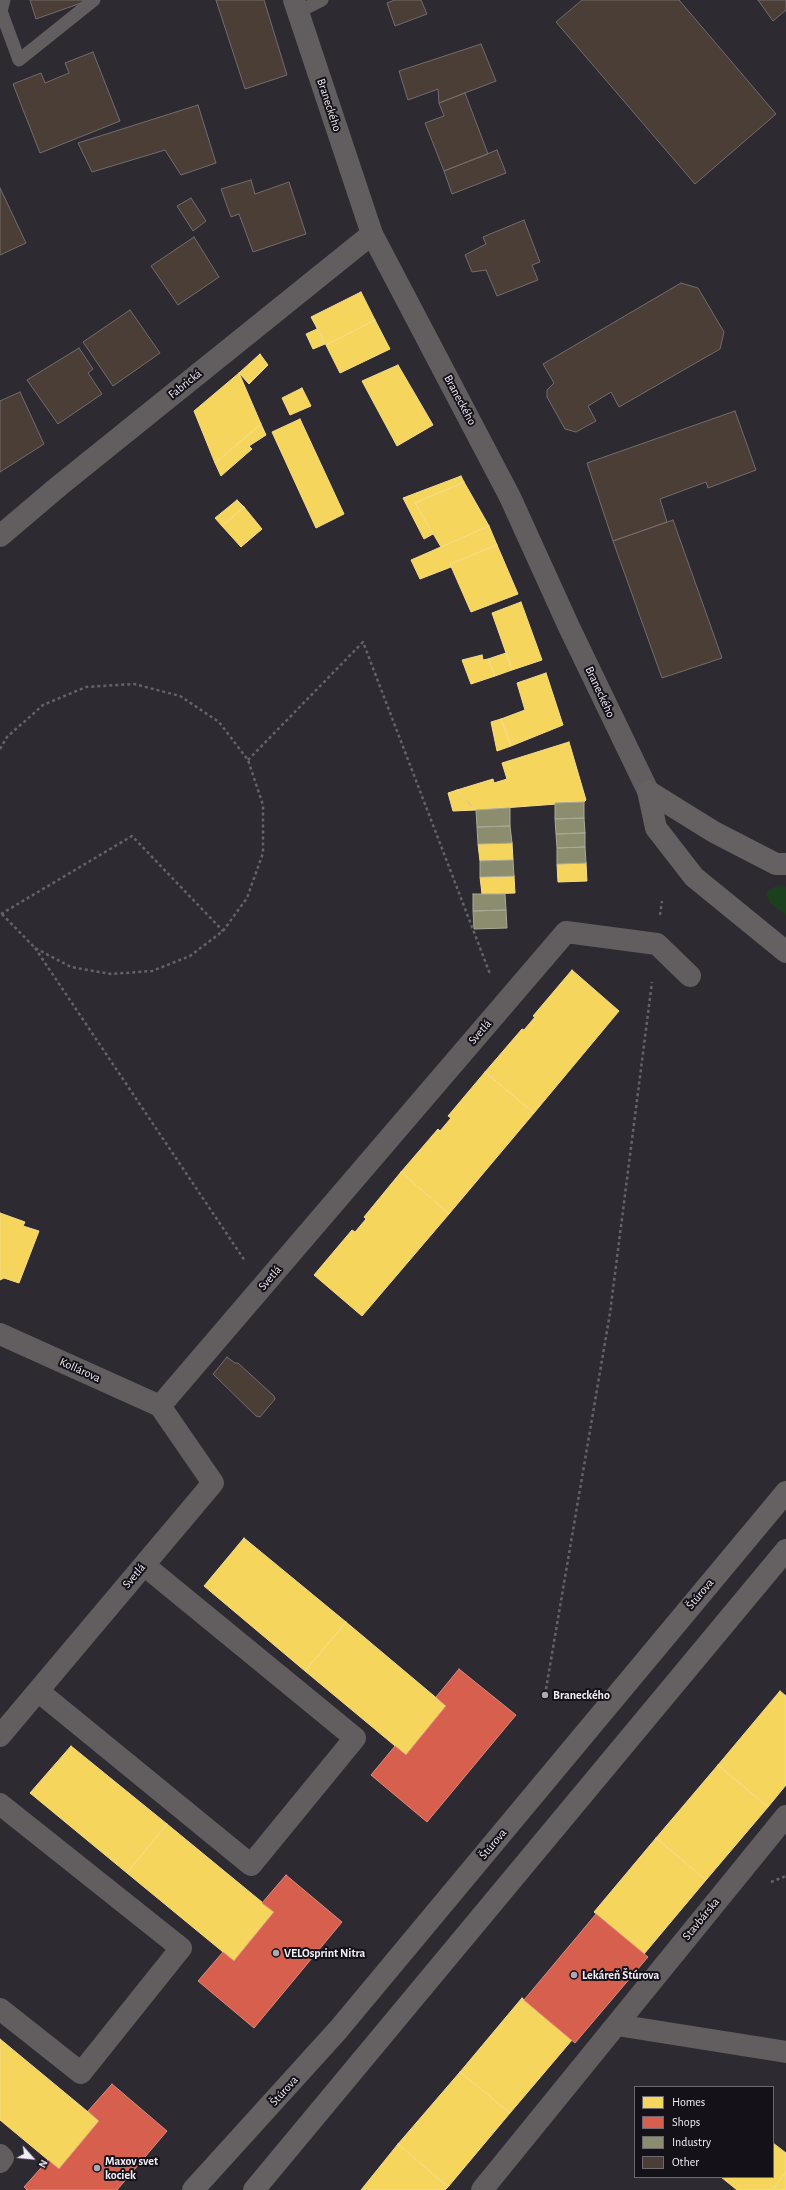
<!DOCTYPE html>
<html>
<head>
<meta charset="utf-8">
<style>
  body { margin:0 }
  #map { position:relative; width:786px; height:2190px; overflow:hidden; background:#2e2a32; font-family:"Alegreya Sans",sans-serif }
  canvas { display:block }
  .legend { position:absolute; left:634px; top:2086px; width:140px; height:92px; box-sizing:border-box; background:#151118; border:1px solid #6d6971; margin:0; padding:5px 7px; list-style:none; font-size:12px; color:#f2edf7 }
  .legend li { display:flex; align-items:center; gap:8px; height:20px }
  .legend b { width:20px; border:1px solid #6d6971 }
  .north { position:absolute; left:12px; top:2138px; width:40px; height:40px; -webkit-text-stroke:3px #151118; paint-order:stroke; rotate:117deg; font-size:11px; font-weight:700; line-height:16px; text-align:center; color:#f2edf7 }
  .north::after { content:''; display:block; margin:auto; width:14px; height:18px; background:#f2edf7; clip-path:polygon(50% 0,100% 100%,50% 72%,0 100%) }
</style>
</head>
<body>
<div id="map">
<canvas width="786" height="2190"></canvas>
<ul class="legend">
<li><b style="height:11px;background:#f6d55c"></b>Homes</li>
<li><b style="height:11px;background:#d6604d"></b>Shops</li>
<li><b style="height:11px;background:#8c8c6e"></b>Industry</li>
<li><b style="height:11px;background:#4b3e36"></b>Other</li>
</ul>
<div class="north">N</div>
</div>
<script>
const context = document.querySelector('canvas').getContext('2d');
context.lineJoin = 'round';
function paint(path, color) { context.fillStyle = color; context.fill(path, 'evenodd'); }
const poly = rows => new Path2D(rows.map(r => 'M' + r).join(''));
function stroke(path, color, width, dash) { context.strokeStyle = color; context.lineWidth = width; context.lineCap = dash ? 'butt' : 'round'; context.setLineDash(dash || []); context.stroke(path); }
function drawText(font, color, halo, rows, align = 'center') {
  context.font = font + ' "Alegreya Sans",sans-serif'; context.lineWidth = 4; context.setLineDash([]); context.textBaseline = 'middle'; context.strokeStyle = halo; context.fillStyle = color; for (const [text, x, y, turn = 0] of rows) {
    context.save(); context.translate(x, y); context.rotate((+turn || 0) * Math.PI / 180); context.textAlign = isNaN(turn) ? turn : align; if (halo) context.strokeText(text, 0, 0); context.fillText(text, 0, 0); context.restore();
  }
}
paint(poly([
  [778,885,786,887,786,915,770,903,766,892]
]), '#1c3f1e');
const homes = poly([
  [361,292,375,320,326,345,311,317,361,292],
  [375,320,390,349,340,373,326,345,375,320],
  [317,329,325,344,313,349,306,334,317,329],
  [260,354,268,365,249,384,239,373,260,354],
  [398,365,433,425,397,446,362,381,398,365],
  [239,373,261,424,215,463,194,411,239,373],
  [302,388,311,406,290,415,282,398,302,388],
  [300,419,344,514,316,528,272,432,300,419],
  [261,424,266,435,249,446,252,449,221,476,215,463,261,424],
  [461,476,464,482,415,503,433,534,424,539,403,498,461,476],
  [464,482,489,526,441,547,415,503,464,482],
  [237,500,244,507,222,526,215,518,237,500],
  [244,507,262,529,241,547,222,526,244,507],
  [489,526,497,545,450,564,451,567,420,579,411,560,489,526],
  [497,545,518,594,471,612,450,564,497,545],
  [521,602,542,660,512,670,492,613,521,602],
  [506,653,512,670,495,676,488,659,506,653],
  [482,655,483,660,488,659,495,676,471,684,462,660,482,655],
  [546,673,563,725,511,746,501,719,525,710,517,683,546,673],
  [501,719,511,746,497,751,491,722,501,719],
  [569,742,586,800,584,802,476,810,457,790,493,779,494,783,507,779,502,763,569,742],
  [457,790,472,807,476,810,453,811,448,793,457,790],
  [512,843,513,860,480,861,478,844,512,843],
  [586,863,587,881,558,882,557,864,586,863],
  [514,876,515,893,482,894,480,877,514,876],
  [572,970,619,1011,534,1113,485,1072,522,1029,524,1030,535,1017,533,1016,572,970],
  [485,1072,534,1113,449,1214,401,1172,438,1129,440,1131,451,1118,448,1116,485,1072],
  [401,1172,449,1214,362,1316,314,1275,352,1230,355,1232,366,1219,364,1217,401,1172],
  [0,1213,25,1222,23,1226,39,1231,19,1283,4,1278,0,1280,0,1213],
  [244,1538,346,1622,305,1671,204,1586,244,1538],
  [346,1622,446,1706,406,1755,305,1671,346,1622],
  [780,1691,786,1696,786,1785,768,1807,718,1765,780,1691],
  [71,1746,167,1824,127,1873,30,1793,71,1746],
  [718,1765,768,1807,706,1880,656,1838,718,1765],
  [167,1824,274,1912,234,1961,127,1873,167,1824],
  [656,1838,706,1880,644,1954,594,1912,656,1838],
  [522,1998,572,2040,510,2113,460,2072,522,1998],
  [0,2039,99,2121,59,2169,0,2120,0,2039],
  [460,2072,510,2113,448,2187,398,2144,460,2072],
  [773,2143,786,2153,786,2172,772,2190,737,2190,721,2177,773,2177,773,2143],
  [398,2144,448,2187,445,2190,361,2190,398,2144],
  [786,2172,786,2190,772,2190,786,2172]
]);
paint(homes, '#f6d55c');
stroke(homes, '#f5dc8a', 1);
const shops = poly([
  [459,1669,516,1715,427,1822,371,1775,395,1746,406,1755,446,1706,436,1697,459,1669],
  [286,1875,342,1922,254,2028,198,1981,223,1952,234,1961,274,1912,262,1903,286,1875],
  [596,1914,648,1957,575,2043,524,2000,596,1914],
  [112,2084,167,2131,117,2190,27,2190,24,2187,48,2160,59,2169,99,2121,88,2111,112,2084]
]);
paint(shops, '#d6604d');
stroke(shops, '#de8a80', 1);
const industry = poly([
  [584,802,584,818,555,819,555,803,584,802],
  [510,808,510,826,477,827,476,810,510,808],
  [584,818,585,833,556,834,555,819,584,818],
  [510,826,512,843,478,844,477,827,510,826],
  [585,833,585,847,557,848,556,834,585,833],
  [585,847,586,863,557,864,557,848,585,847],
  [513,860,514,876,480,877,480,861,513,860],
  [473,894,505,894,506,910,473,911,473,894],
  [506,910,507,928,474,929,473,911,506,910]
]);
paint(industry, '#8c8c6e');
stroke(industry, '#aba997', 1);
const building = poly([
  [30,0,83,0,84,2,36,19,30,0],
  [216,0,264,0,287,75,245,89,216,0],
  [395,0,421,0,427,14,395,26,387,3,395,0],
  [582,0,679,0,776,114,695,184,556,22,582,0],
  [758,0,786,0,786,10,773,21,758,0],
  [481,44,496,81,439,103,438,89,408,100,399,71,481,44],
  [93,52,120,121,40,153,13,84,41,73,45,83,69,73,65,63,93,52],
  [465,93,488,154,444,171,425,123,444,116,439,103,465,93],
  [198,105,216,163,181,175,165,150,92,172,78,143,198,105],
  [497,150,506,173,452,194,444,171,497,150],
  [251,180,255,194,289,182,306,234,253,252,239,214,231,217,221,189,251,180],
  [0,188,26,243,0,255,0,188],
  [191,198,206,221,193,231,177,206,191,198],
  [524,220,540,262,532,265,538,280,497,296,486,270,472,272,465,255,486,244,483,237,524,220],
  [194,237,219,277,178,305,151,266,194,237],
  [681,283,698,288,724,332,720,349,619,407,611,392,588,406,596,421,576,432,565,429,547,397,547,390,554,383,543,364,681,283],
  [130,310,160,353,113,386,83,342,130,310],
  [79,348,93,369,88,373,102,394,58,424,27,380,79,348],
  [20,392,44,444,0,472,0,401,20,392],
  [735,411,756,470,708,488,706,482,660,499,667,522,613,541,587,463,735,411],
  [673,520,722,658,662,678,613,541,673,520],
  [227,1357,235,1363,238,1363,274,1396,275,1399,260,1417,256,1416,213,1374,227,1357]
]);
paint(building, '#4b3e36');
stroke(building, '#726d6d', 1);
stroke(poly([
  [0,749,7,737,43,705,86,687,134,684,180,696,219,722,248,760,263,805,263,853,247,898,223,931,190,956,152,971,111,974,71,967,35,948,0,912],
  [248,760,363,642,490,974],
  [1,914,132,836,223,931],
  [660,915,662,901],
  [35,948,245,1261],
  [545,1695,610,1313,652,982],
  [771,1882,786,1876]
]), '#666366', 2.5, [3, 3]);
stroke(poly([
  [4,0,1,11,19,60,94,0],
  [298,12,322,0]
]), '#625e5f', 13);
stroke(poly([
  [0,536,59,486,372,234],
  [0,1334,160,1406],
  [38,1691,251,1865,355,1738,144,1565],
  [0,1736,213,1483,160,1406,566,932,657,944,690,976],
  [0,1804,181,1948,81,2073,0,2009],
  [617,2025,786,2052],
  [0,2155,3,2158,0,2162],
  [482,2190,786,1816]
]), '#625e5f', 22);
stroke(poly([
  [294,0,372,234,510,497,569,627,648,791]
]), '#625e5f', 22);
stroke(poly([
  [648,791,656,828,694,877,786,952],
  [648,791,714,832,776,864,786,864],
  [193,2190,338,2030,786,1492],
  [254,2190,786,1550]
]), '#656062', 22);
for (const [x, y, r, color] of [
  [545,1695,4,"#ada9b2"],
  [276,1953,4,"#ada9b2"],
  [574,1975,4,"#ada9b2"],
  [97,2168,4,"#ada9b2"]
]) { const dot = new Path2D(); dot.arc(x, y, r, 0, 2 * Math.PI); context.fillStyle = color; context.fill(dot); stroke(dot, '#151118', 1.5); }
drawText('12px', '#f2edf7', '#151118', [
  ["Braneckého",329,105,72],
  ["Fabrická",185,384,-39],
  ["Braneckého",460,400,62],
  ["Braneckého",600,692,65],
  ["Svetlá",480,1032,-49],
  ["Svetlá",270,1278,-49],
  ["Kollárova",80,1370,24],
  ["Svetlá",134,1576,-50],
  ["Štúrova",700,1594,-50],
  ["Štúrova",493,1844,-50],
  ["Stavbárska",701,1919,-51],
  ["Štúrova",284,2091,-48]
]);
drawText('bold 12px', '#f2edf7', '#151118', [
  ["Braneckého",553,1695],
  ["VELOsprint Nitra",284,1953],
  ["Lekáreň Štúrova",582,1975],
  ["Maxov svet",105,2161],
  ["kociek",105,2175]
], 'left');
</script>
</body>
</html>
